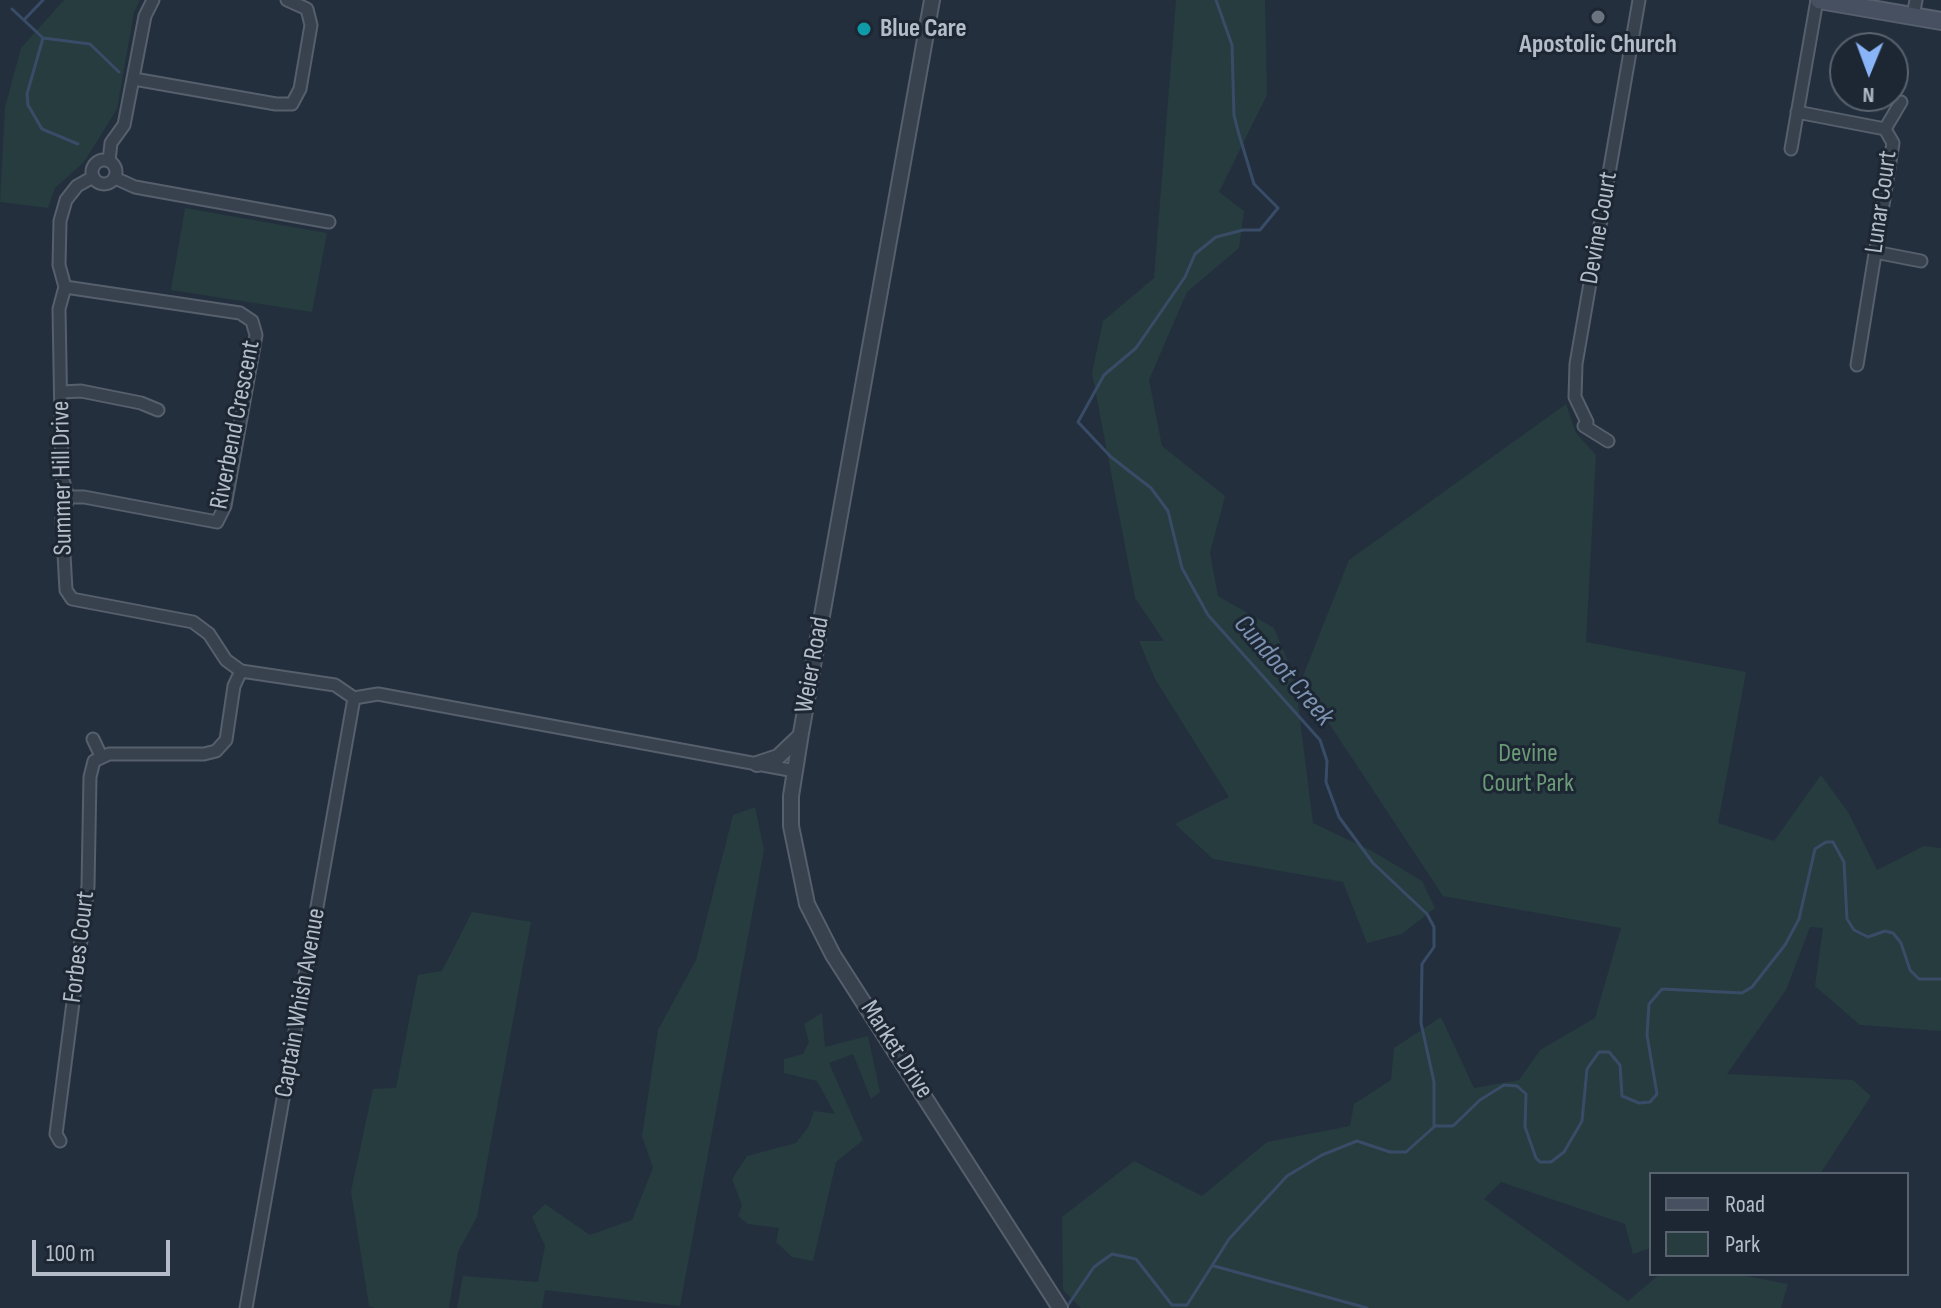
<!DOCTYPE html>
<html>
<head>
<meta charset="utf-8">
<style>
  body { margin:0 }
  #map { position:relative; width:1941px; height:1308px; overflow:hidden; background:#242f3e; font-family:"Sofia Sans Condensed",sans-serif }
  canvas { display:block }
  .legend { position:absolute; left:1649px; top:1172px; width:260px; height:104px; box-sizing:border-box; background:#1d2633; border:2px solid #59626f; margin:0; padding:10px 14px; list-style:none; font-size:24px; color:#b4bcc9 }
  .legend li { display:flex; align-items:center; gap:16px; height:40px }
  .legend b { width:40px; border:2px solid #59626f }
  .north { position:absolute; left:1829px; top:32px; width:80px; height:80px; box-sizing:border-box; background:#1d2633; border:2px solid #59626f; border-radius:50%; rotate:181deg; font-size:22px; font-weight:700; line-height:32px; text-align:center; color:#b4bcc9 }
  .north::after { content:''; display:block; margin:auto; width:28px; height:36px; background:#8ab4f8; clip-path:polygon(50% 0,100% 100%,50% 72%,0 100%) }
  .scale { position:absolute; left:32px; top:1240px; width:138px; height:36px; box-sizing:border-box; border:4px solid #b4bcc9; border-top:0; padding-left:10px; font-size:24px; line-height:28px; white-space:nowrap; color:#b4bcc9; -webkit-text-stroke:6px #1d2633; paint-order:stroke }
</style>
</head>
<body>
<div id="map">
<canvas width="1941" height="1308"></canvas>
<ul class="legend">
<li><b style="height:10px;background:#465061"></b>Road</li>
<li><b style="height:22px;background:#263c3f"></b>Park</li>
</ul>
<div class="north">N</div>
<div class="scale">100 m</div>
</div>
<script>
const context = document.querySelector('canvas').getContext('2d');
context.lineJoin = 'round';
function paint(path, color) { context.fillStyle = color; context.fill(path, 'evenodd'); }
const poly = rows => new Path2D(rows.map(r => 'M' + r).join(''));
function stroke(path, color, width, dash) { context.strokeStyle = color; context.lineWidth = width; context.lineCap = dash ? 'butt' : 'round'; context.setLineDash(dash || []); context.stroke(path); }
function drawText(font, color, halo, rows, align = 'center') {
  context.font = font + ' "Sofia Sans Condensed",sans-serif'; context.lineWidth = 6; context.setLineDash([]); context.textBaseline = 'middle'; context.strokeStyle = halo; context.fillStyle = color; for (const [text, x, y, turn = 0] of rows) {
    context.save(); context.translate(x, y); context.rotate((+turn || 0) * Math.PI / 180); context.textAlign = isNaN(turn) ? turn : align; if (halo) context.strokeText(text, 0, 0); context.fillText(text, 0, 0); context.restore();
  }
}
paint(poly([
  [64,0,140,0,134,12,117,109,84,162,55,188,48,208,0,202,5,107,21,48],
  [1176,0,1265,0,1267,95,1219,192,1244,211,1239,248,1187,292,1149,380,1162,446,1225,496,1210,553,1218,596,1274,628,1295,679,1313,823,1372,851,1422,881,1435,908,1402,934,1367,943,1343,882,1213,859,1175,824,1229,797,1155,679,1139,641,1164,641,1135,598,1092,373,1103,321,1154,278],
  [185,208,327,233,312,312,171,290],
  [1566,404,1576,433,1596,455,1586,642,1746,672,1718,823,1774,841,1821,775,1848,812,1877,870,1924,846,1941,848,1941,1031,1860,1025,1815,986,1823,928,1810,927,1786,990,1727,1074,1853,1080,1871,1096,1820,1174,1651,1174,1651,1248,1633,1254,1625,1224,1501,1182,1484,1199,1628,1301,1660,1274,1735,1274,1788,1284,1781,1308,1081,1308,1063,1290,1062,1217,1134,1161,1202,1196,1267,1142,1350,1126,1354,1104,1391,1080,1394,1048,1441,1017,1474,1088,1519,1080,1540,1050,1595,1018,1621,928,1443,896,1301,681,1349,560],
  [755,807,764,850,680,1306,545,1290,542,1308,457,1308,463,1276,538,1282,545,1246,532,1217,545,1204,590,1235,632,1220,653,1168,642,1136,658,1030,696,960,733,815],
  [472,912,531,922,477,1217,458,1252,449,1308,375,1308,369,1306,351,1191,373,1089,396,1088,418,975,442,971],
  [822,1013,825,1047,868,1036,880,1092,871,1099,853,1054,829,1063,863,1140,836,1162,813,1261,792,1257,776,1242,779,1228,748,1224,738,1216,742,1205,732,1179,747,1156,796,1143,809,1126,814,1111,835,1114,817,1081,784,1073,784,1059,803,1054,809,1042,804,1024]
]), '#263c3f');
stroke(poly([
  [12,9,43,38,90,44,119,72],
  [24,20,43,0],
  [43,38,27,94,28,105,42,129,78,144],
  [1435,1126,1453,1126,1480,1100,1504,1085,1517,1086,1526,1094,1525,1127,1536,1158,1540,1162,1551,1162,1564,1152,1582,1121,1587,1069,1599,1052,1609,1052,1620,1065,1622,1096,1639,1103,1650,1102,1657,1094,1647,1035,1649,1004,1662,989,1742,993,1752,987,1785,945,1799,919,1815,849,1826,842,1833,842,1844,862,1847,919,1854,930,1868,937,1885,931,1893,933,1901,943,1910,970,1919,979,1941,979],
  [1214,1266,1367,1308],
  [1066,1308,1094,1267,1112,1254,1136,1259,1172,1305,1187,1305,1229,1239,1287,1176,1322,1155,1357,1141,1390,1152,1406,1152,1434,1127,1434,1082,1421,1023,1422,964,1434,947,1434,927,1427,914,1373,863,1339,817,1326,782,1327,761,1320,740,1208,615,1182,568,1168,511,1151,488,1111,457,1078,422,1104,375,1136,348,1185,277,1195,254,1216,237,1243,230,1260,230,1278,208,1254,184,1238,131,1234,115,1232,45,1216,0]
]), '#394c67', 3);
const minor = poly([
  [1913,16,1916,0],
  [134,79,276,104,292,104,300,89,311,25,307,9,287,0],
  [1797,112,1885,129,1893,143,1857,365],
  [1885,129,1901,102],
  [1791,149,1817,0],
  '92 172a12 12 0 1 1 24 0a12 12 0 1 1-24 0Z',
  [109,161,111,143,124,125,145,16,153,0],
  [93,177,77,186,66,200,60,221,59,265,65,287,59,309,62,477,68,497,62,519,66,590,72,599,193,622,209,634,226,660,241,671,335,685,354,698,378,694,795,771],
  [115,178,135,187,329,222],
  [1875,252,1921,261],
  [65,287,240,313,252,321,256,335,225,506,217,522,84,497,68,497],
  [61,392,81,391,141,403,158,410],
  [1608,441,1584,426,1587,422,1575,397,1576,364,1639,0],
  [93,739,101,756],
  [60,1141,56,1134,88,886,90,777,94,761,109,754,204,754,216,751,226,740,234,686,241,671],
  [246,1308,354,698]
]);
const tertiary = poly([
  [932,0,801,733,791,796,791,826,807,904,833,955,1060,1308],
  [757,764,778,757,799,737]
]);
const secondary = poly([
  [1819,0,1941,21]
]);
stroke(minor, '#565f6c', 15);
stroke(tertiary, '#565f6c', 18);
stroke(secondary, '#565f6c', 20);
stroke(minor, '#38414e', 11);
stroke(tertiary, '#38414e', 14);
stroke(secondary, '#465061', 16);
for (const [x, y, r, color] of [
  [1598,17,8,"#6b7280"],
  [864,29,8,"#0f9aa8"]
]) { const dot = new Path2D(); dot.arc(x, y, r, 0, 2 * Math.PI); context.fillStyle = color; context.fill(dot); stroke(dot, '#1d2633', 3); }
drawText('bold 26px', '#b4bcc9', '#1d2633', [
  ["Blue Care",880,29],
  ["Apostolic Church",1598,45,"center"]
], 'left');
drawText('26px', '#b4bcc9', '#1d2633', [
  ["Lunar Court",1882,202,-82],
  ["Devine Court",1600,228,-80],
  ["Riverbend Crescent",236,425,-79],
  ["Summer Hill Drive",63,478,-91],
  ["Weier Road",813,665,-80],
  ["Forbes Court",80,947,-83],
  ["Captain Whish Avenue",301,1003,-80],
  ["Market Drive",896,1050,57]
]);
drawText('26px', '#6b9a76', '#1d2633', [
  ["Devine",1528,754],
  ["Court Park",1528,784]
]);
drawText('italic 28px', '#7c92b1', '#1d2633', [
  ["Cundoot Creek",1283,671,49]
]);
</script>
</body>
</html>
